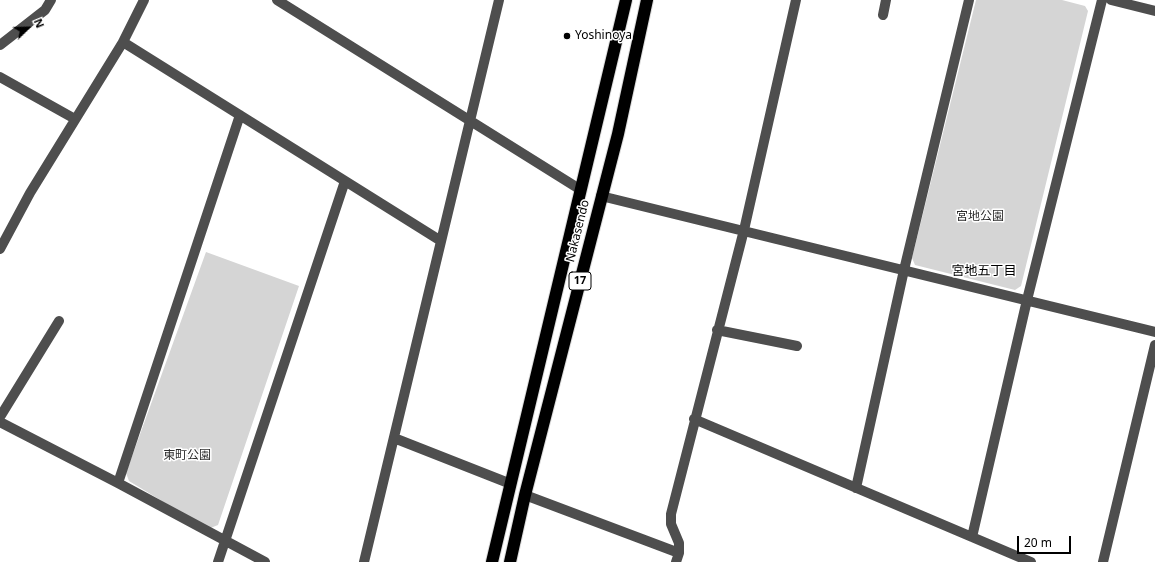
<!DOCTYPE html>
<html>
<head>
<meta charset="utf-8">
<style>
  body { margin:0 }
  #map { position:relative; width:1155px; height:562px; overflow:hidden; background:#fff; font-family:"Noto Sans",sans-serif }
  canvas { display:block }
  .north { position:absolute; left:8px; top:8px; width:40px; height:40px; -webkit-text-stroke:3px #fff; paint-order:stroke; rotate:67deg; font-size:11px; font-weight:700; line-height:16px; text-align:center; color:#000 }
  .north::after { content:''; display:block; margin:auto; width:14px; height:18px; background:#000; clip-path:polygon(50% 0,100% 100%,50% 72%,0 100%) }
  .scale { position:absolute; left:1017px; top:536px; width:54px; height:18px; box-sizing:border-box; border:2px solid #000; border-top:0; padding-left:5px; font-size:12px; line-height:14px; white-space:nowrap; color:#000; -webkit-text-stroke:3px #fff; paint-order:stroke }
</style>
</head>
<body>
<div id="map">
<canvas width="1155" height="562"></canvas>
<div class="north">N</div>
<div class="scale">20 m</div>
</div>
<script>
const context = document.querySelector('canvas').getContext('2d');
context.lineJoin = 'round';
function paint(path, color) { context.fillStyle = color; context.fill(path, 'evenodd'); }
const poly = rows => new Path2D(rows.map(r => 'M' + r).join(''));
function stroke(path, color, width, dash) { context.strokeStyle = color; context.lineWidth = width; context.lineCap = dash ? 'butt' : 'round'; context.setLineDash(dash || []); context.stroke(path); }
function drawText(font, color, halo, rows, align = 'center') {
  context.font = font + ' "Noto Sans","Noto Sans JP",sans-serif'; context.lineWidth = 3; context.setLineDash([]); context.textBaseline = 'middle'; context.strokeStyle = halo; context.fillStyle = color; for (const [text, x, y, turn = 0] of rows) {
    context.save(); context.translate(x, y); context.rotate((+turn || 0) * Math.PI / 180); context.textAlign = isNaN(turn) ? turn : align; if (halo) context.strokeText(text, 0, 0); context.fillText(text, 0, 0); context.restore();
  }
}
paint(poly([
  [976,0,1062,0,1085,6,1088,11,1021,286,1015,290,915,265,912,258],
  [206,252,299,286,218,525,208,529,129,481,126,473]
]), '#d5d5d5');
const highway = poly([
  [492,562,626,0],
  [510,562,525,495,618,134,647,0]
]);
stroke(highway, '#dbdbdb', 14);
stroke(poly([
  [277,0,581,190],
  [1111,0,1155,11],
  [883,15,886,0],
  [123,42,441,241],
  [0,45,45,10,51,0],
  [0,77,75,119],
  [601,196,1155,332],
  [0,249,30,193,123,42,144,0],
  [717,330,797,346],
  [0,417,59,321],
  [694,419,1031,562],
  [0,422,118,483,265,562],
  [394,438,511,484],
  [118,483,240,115],
  [856,488,904,270,969,0],
  [525,495,679,553],
  [972,537,1027,300,1102,0],
  [218,562,345,181],
  [364,562,499,0],
  [676,562,679,553,679,543,671,524,671,514,744,230,796,0],
  [1103,562,1155,345]
]), '#4e4e4e', 10);
stroke(highway, '#000', 12);
for (const [x, y, r, color] of [
  [567,36,4,"#000"]
]) { const dot = new Path2D(); dot.arc(x, y, r, 0, 2 * Math.PI); context.fillStyle = color; context.fill(dot); stroke(dot, '#fff', 1.5); }
for (const [x, y, w] of [
  [580,281,22]
]) { const box = new Path2D(); box.roundRect(x - w / 2, y - 9, w, 18, 3); context.fillStyle = '#fff'; context.fill(box); stroke(box, '#000', 1); }
drawText('bold 11px', '#000', null, [
  ["17",580,281]
]);
drawText('12px', '#000', '#fff', [
  ["Yoshinoya",575,36]
], 'left');
drawText('12px', '#2c2c2c', '#fff', [
  ["宮地公園",980,217],
  ["東町公園",187,456]
]);
drawText('12px', '#000', '#fff', [
  ["Nakasendo",578,231,-76]
]);
drawText('13px', '#000', '#fff', [
  ["宮地五丁目",984,271]
]);
</script>
</body>
</html>
